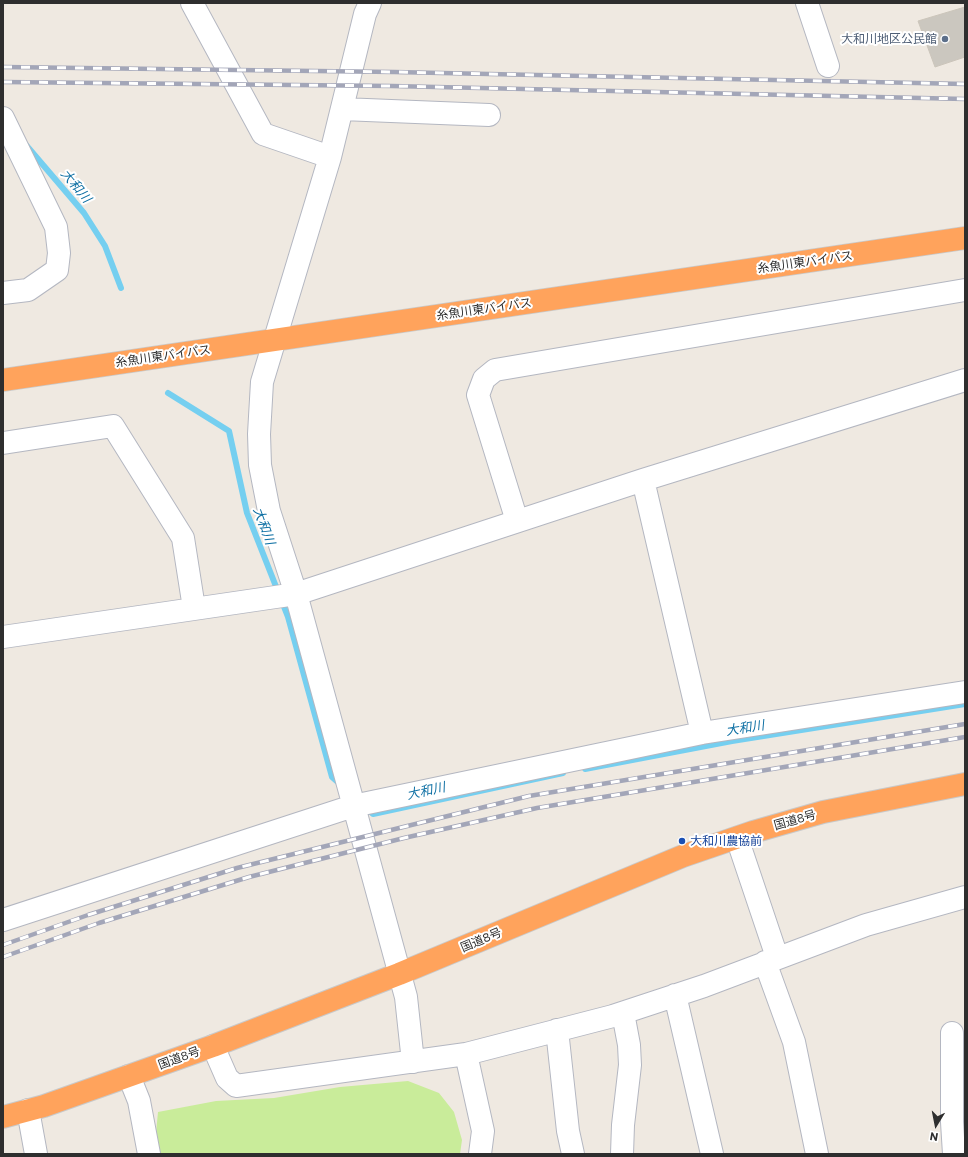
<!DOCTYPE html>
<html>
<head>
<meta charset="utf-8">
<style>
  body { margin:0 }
  #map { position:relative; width:968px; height:1157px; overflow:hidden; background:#efe9e1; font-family:Commissioner,sans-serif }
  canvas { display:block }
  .frame { position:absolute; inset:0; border:4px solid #2e2e2e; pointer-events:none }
  .north { position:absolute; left:916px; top:1105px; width:40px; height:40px; -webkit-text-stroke:3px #fff; paint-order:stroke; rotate:190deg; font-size:11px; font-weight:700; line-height:16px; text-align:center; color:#2e2e2e }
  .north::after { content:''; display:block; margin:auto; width:14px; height:18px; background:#2e2e2e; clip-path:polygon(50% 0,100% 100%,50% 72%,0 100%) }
</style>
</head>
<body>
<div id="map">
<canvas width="968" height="1157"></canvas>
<div class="frame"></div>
<div class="north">N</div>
</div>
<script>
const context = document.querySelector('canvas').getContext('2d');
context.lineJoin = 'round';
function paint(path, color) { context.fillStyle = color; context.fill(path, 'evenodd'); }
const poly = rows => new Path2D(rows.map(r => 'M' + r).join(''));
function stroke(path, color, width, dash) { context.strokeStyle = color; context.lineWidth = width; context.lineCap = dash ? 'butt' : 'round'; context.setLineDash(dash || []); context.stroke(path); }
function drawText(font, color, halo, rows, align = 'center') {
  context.font = font + ' Commissioner,"Noto Sans JP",sans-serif'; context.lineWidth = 4; context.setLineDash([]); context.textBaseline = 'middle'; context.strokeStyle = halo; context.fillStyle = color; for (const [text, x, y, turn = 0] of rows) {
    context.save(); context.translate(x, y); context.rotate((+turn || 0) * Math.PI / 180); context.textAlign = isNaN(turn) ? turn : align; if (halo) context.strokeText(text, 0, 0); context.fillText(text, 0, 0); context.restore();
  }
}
paint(poly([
  [408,1081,439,1093,454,1112,462,1140,460,1154,157,1154,155,1143,158,1112,216,1101,274,1098,340,1087]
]), '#c9ec9a');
stroke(poly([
  [26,145,84,213,105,246,121,288],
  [168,393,229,431,247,513,288,617,332,777,340,784],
  [585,769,732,741,965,704],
  [366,808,373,814,563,773]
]), '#75cff0', 6);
const building = poly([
  [965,7,965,57,935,67,918,21,965,7]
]);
paint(building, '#cbc7bf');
stroke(building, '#cbc5ba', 1);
const minor = poly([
  [192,3,263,134,330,157],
  [370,3,365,14,330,157,262,382,259,434,260,465,269,511,296,594,406,997,413,1062],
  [807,3,828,66],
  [342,109,489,115],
  [3,118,56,227,59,253,57,270,28,290,3,293],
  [3,443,113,426,183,538,194,608],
  [643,480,702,733],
  [517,521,478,395,484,379,495,370,965,290],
  [3,637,296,594,643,480,965,380],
  [737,838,777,957],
  [3,920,353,806,702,733,965,692],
  [765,962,794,1042,817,1154],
  [675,995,712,1154],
  [557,1030,568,1131,573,1154],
  [952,1033,952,1122,954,1154],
  [213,1046,227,1078,236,1086,466,1054,613,1016,704,986,866,925,965,897],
  [466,1054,483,1131,480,1154],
  [129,1076,139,1101,149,1154],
  [28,1110,36,1154],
  [622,1154,623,1125,630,1065,629,1045,623,1013]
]);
const highway = poly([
  [3,380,965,238],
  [3,1117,44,1106,213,1046,399,974,683,856,753,832,823,812,965,784]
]);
stroke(minor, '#b4b7c1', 24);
stroke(highway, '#c9c9c9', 24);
stroke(minor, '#fff', 22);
stroke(highway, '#ffa35c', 22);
const rail = poly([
  [3,67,394,72,965,84],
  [3,82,392,86,965,99],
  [3,945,88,915,237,868,529,796,965,724],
  [3,957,99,923,249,877,404,838,537,808,965,737]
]);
stroke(rail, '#a3a6b8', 4.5);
stroke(rail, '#fff', 3, [9]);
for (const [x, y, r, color] of [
  [945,39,4,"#5c6f8a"],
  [682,841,4,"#1a4fb4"]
]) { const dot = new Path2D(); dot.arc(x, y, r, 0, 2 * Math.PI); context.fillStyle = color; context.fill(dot); stroke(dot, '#fff', 1.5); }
drawText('12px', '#4e5e75', '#fff', [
  ["大和川地区公民館",937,39]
], 'right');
drawText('12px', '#2e2e2e', '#fff', [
  ["糸魚川東バイパス",805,262,-8],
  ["糸魚川東バイパス",484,309,-8],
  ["糸魚川東バイパス",163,356,-8],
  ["国道8号",795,820,-16],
  ["国道8号",481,940,-23],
  ["国道8号",179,1058,-20]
]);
drawText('12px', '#164399', '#fff', [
  ["大和川農協前",690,841]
], 'left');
drawText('italic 13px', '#0d6fa3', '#fff', [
  ["大和川",76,186,50],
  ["大和川",264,526,70],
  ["大和川",745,728,-9],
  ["大和川",426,791,-12]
]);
</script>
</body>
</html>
